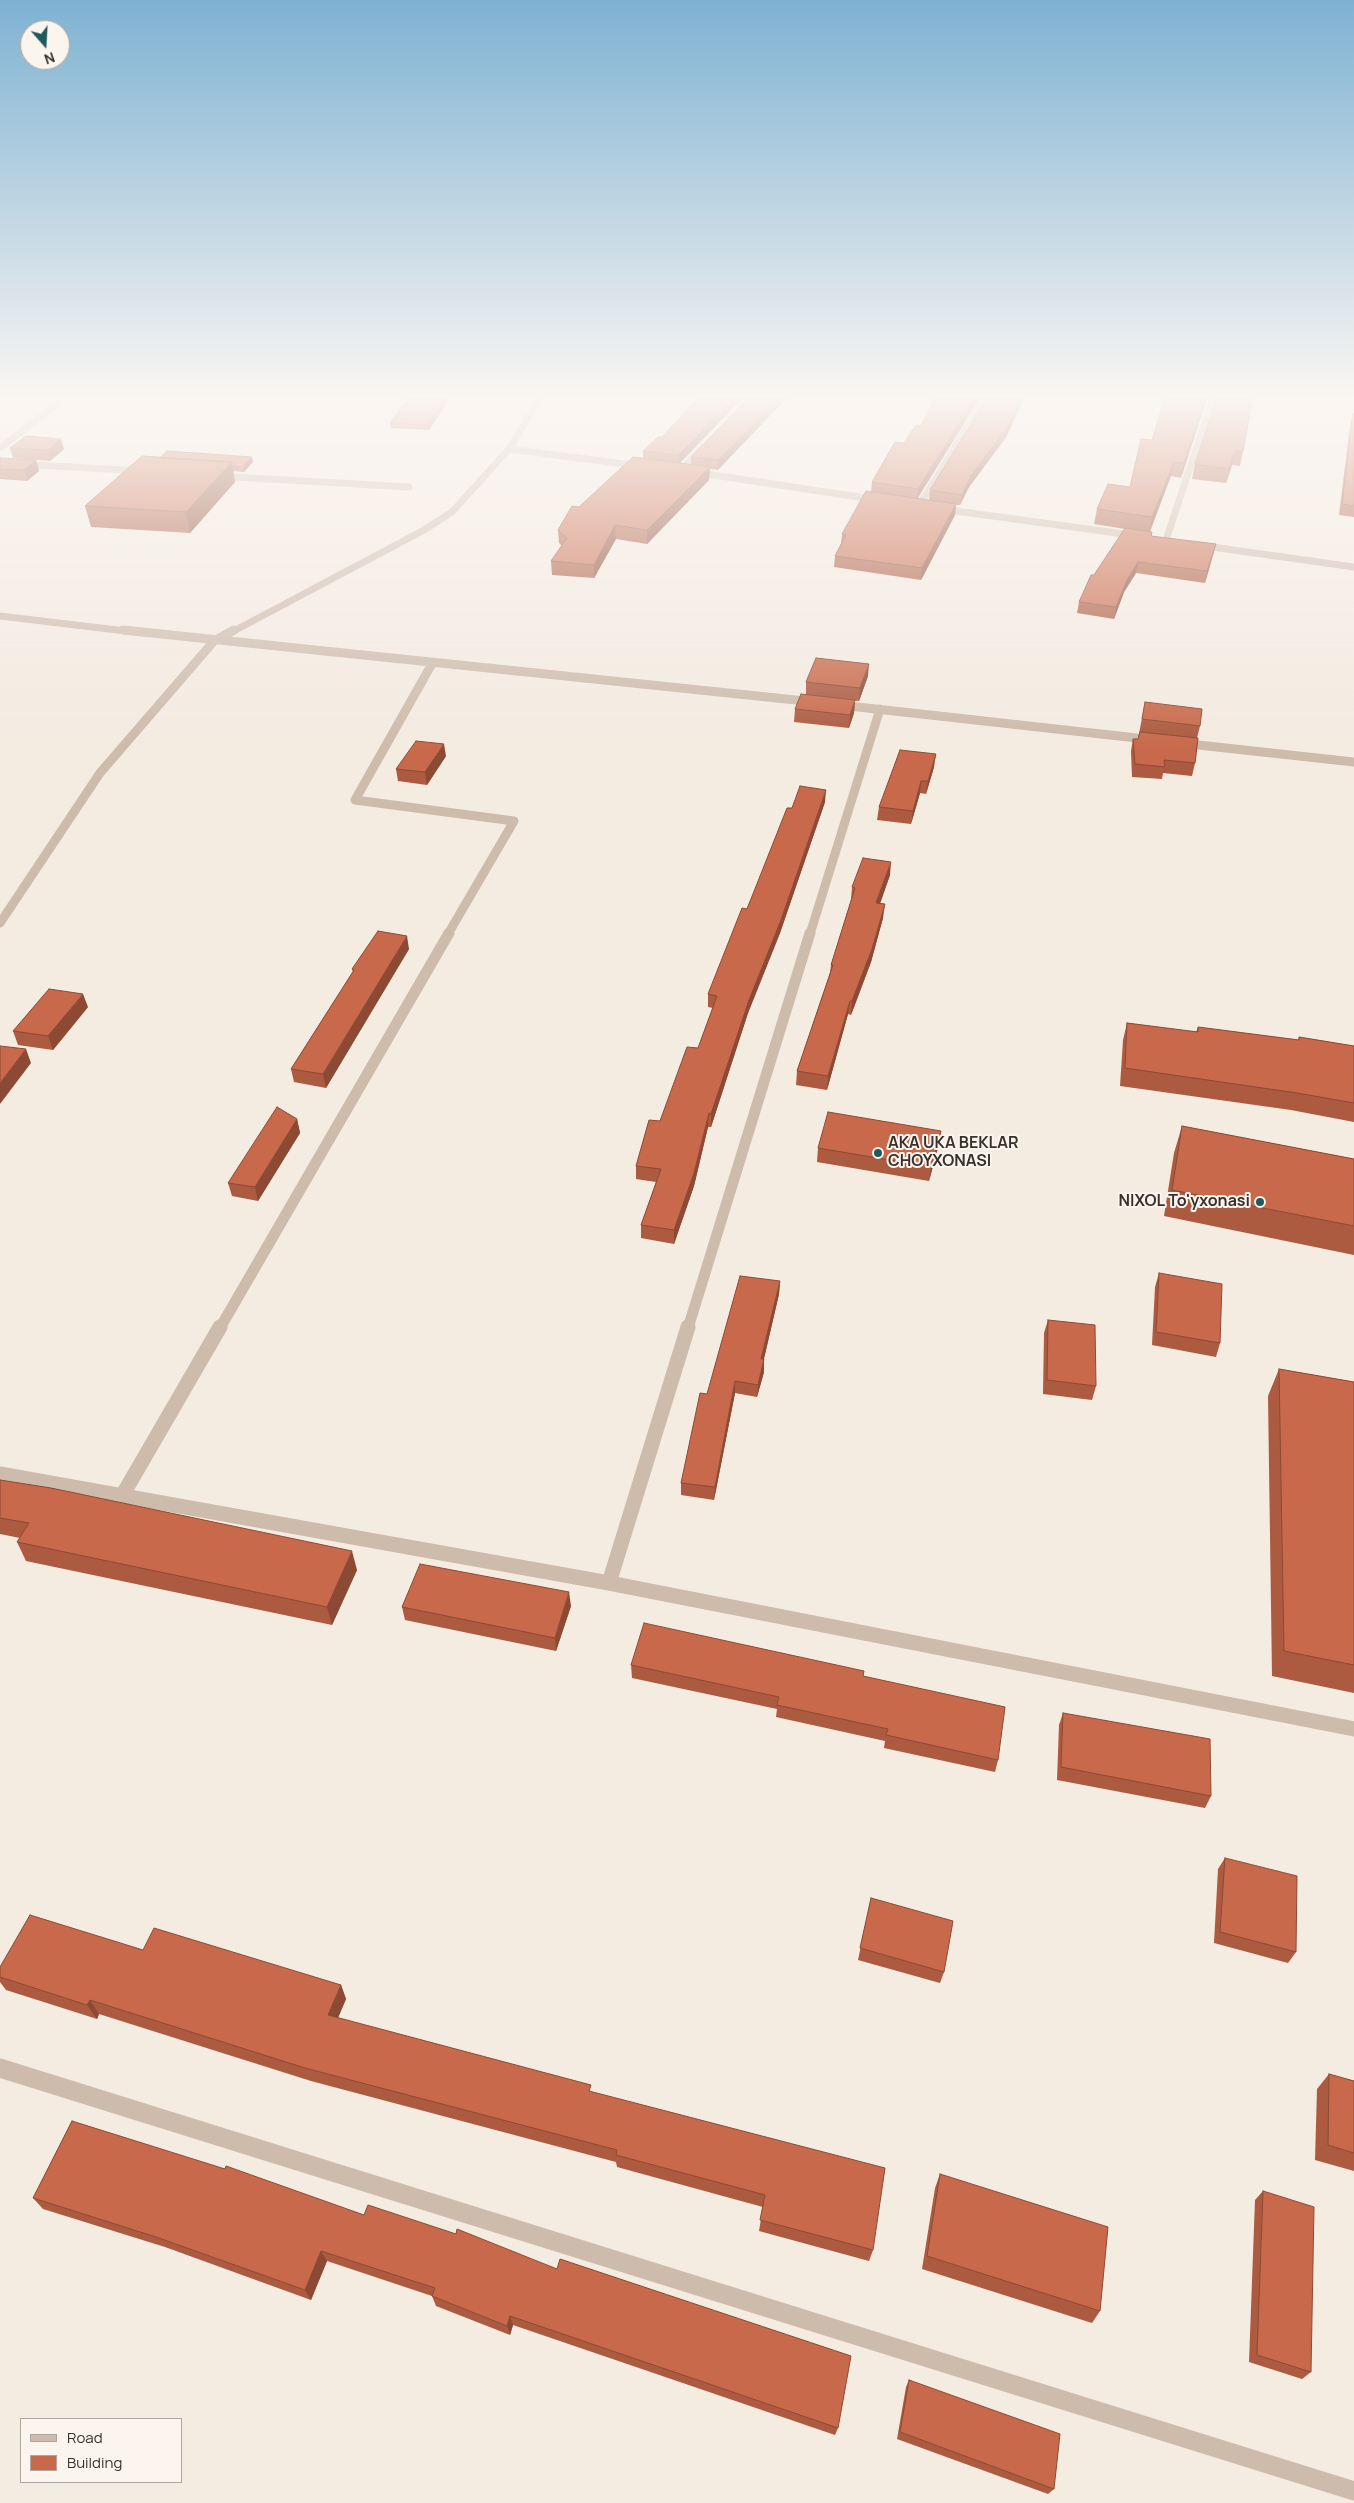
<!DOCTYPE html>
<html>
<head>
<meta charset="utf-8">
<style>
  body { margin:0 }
  #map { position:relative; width:1354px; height:2503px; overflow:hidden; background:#f4ebe1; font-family:Manrope,sans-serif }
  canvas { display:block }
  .legend { position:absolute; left:20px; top:2418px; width:162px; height:65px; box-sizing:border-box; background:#fbf5ee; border:1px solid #aea6a0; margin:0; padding:6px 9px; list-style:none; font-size:15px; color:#3b302b }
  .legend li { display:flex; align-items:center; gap:10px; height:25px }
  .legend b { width:25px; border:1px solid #aea6a0 }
  .north { position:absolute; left:20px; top:20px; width:50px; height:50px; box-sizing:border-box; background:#fbf5ee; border:1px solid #aea6a0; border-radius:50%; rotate:161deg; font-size:14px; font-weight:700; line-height:20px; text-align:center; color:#3b302b }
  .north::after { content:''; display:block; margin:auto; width:18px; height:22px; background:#1f5a5e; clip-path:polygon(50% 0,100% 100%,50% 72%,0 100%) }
</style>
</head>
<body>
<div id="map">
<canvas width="1354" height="2503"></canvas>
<ul class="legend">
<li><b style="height:6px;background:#cdbbac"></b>Road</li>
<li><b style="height:14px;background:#c8694b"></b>Building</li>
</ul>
<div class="north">N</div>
</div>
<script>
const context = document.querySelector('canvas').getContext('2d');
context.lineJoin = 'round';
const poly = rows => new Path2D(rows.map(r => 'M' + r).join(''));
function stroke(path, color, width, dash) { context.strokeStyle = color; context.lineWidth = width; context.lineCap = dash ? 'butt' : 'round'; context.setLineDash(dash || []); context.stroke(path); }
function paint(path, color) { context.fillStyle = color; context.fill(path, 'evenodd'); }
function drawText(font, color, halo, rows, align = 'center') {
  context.font = font + ' Manrope,sans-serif'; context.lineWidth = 4; context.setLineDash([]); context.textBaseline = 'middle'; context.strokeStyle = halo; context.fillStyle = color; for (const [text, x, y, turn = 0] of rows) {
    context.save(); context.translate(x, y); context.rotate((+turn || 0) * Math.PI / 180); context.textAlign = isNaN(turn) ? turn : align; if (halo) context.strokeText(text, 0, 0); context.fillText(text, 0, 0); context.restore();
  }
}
stroke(poly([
  [540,398,509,449,641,466],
  [0,448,65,398],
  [0,463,142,471],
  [680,471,703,447],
  [693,472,879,500],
  [217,476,409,487],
  [919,506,985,398],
  [941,509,1139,536],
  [1166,540,1213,398],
  [1198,545,1354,567],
  [0,616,134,632],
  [232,632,424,530,452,512,509,449]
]), '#cdbbac', 7);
stroke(poly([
  [123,630,815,702],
  [433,662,355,800,514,821,448,934],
  [840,705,1155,740],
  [1180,743,1354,762],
  [0,923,100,773,214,641,234,630],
  [810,934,880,709]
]), '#cdbbac', 9);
stroke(poly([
  [220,1328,449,933],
  [688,1328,810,933]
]), '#cdbbac', 11);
stroke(poly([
  [0,1474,609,1583,1354,1729],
  [122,1496,220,1327],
  [609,1583,688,1327]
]), '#cdbbac', 15);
stroke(poly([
  [0,2068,1354,2491]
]), '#cdbbac', 19);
paint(poly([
  [408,398,450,398,429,430,391,428,390,423],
  [698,398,680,463,691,465,691,457,748,398,718,470,710,469,709,480,647,544,616,539,594,578,552,575,551,561,562,546,559,543,558,530,579,507,643,459,643,451,662,437],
  [980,398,917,499,929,500,930,490,1007,436,969,487,960,505,956,505,955,515,921,580,834,567,835,556,841,544,842,534,871,492,872,482,904,443,921,426],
  [1207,398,1181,478,1171,476,1150,532,1152,532,1152,536,1216,544,1213,555,1205,583,1136,573,1124,592,1114,619,1077,613,1079,602,1094,575,1125,529,1094,524,1097,509,1130,487,1152,440],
  [1249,402,1243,451,1240,466,1232,465,1226,483,1192,479,1195,464],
  [1353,414,1354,414,1354,517,1339,515,1350,425],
  [10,448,64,449,50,461,13,458],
  [142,456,253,462,244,472,233,471,235,482,190,533,91,527,85,506],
  [0,458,36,460,39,471,27,481,0,479],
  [868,676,859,701,806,695,806,682],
  [855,700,854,713,849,728,794,722,795,709],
  [1145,702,1200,726,1197,738,1195,763,1192,776,1163,773,1162,779,1132,777,1131,751,1133,739,1138,739],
  [446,756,427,785,398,781,396,769],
  [934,767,926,794,920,793,911,824,877,820,879,807],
  [825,802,780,933,748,1013,711,1127,708,1127,694,1186,674,1244,641,1238,641,1225,656,1182,636,1179,636,1166,698,1048,713,1008,708,1007,708,994,792,808],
  [890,875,880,904,883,918,871,962,851,1015,848,1014,827,1090,796,1085,797,1071,830,973,831,965,851,900,852,887],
  [409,949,326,1088,294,1082,291,1069,353,972,352,969],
  [88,1007,53,1050,18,1045,13,1031],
  [1127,1023,1196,1032,1198,1027,1298,1040,1299,1037,1354,1046,1354,1122,1291,1110,1120,1086,1123,1040],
  [297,1119,300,1133,258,1201,232,1196,228,1183],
  [1182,1126,1354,1159,1354,1255,1164,1216,1174,1153],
  [941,1131,939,1144,929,1181,817,1162,818,1148],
  [1159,1273,1220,1343,1216,1357,1152,1345,1155,1287],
  [780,1281,779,1294,764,1359,764,1372,757,1397,735,1393,714,1500,681,1495,681,1483,707,1394],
  [1048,1320,1096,1386,1092,1400,1043,1394,1044,1333],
  [1279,1369,1354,1382,1354,1693,1272,1676,1268,1396],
  [0,1480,357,1570,332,1625,26,1561,17,1542,20,1538,0,1534],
  [571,1606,556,1651,405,1620,402,1607],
  [631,1665,863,1676,998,1760,995,1772,884,1748,885,1741,776,1717,777,1709,632,1678],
  [1063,1713,1211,1796,1205,1808,1057,1780,1059,1725],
  [1225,1858,1296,1952,1288,1963,1214,1943,1218,1869],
  [871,1898,944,1972,940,1983,858,1960],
  [143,1950,341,1985,346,1999,338,2018,591,2092,873,2250,869,2261,759,2231,763,2207,617,2167,616,2162,311,2081,99,2014,97,2019,6,1990,0,1982,0,1967],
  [1329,2074,1354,2081,1354,2171,1315,2160,1317,2089],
  [72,2121,838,2428,835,2435,513,2325,510,2335,436,2306,432,2296,327,2261,311,2300,165,2247,43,2209,33,2198],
  [940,2174,1100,2311,1092,2323,922,2269,935,2188],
  [1263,2191,1311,2372,1302,2379,1249,2362,1255,2200],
  [909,2380,1054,2489,1048,2494,897,2439,906,2387]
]), '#ac5a40');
paint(poly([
  [446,398,450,398,429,430,428,425],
  [734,398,743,398,678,465,678,455],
  [779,398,787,398,718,470,718,460],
  [975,398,980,398,917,499,918,489],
  [1021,398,1024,398,1007,436,969,487,960,505,962,495,970,477],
  [1206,398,1207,398,1181,478,1184,463],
  [61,439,64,449,50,461,48,450],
  [1235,450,1232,465,1226,483,1229,469],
  [252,457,253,462,244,472,243,467],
  [36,460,39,471,27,481,24,470],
  [232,462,235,482,190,533,186,512],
  [1174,462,1171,476,1149,532,1152,517],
  [710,467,709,480,647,544,647,530],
  [956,504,955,515,921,580,922,568],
  [615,525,616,539,594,578,594,565],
  [1216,544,1213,555,1205,583,1207,571],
  [1138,562,1136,573,1124,592,1114,619,1116,607,1127,580],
  [869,664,868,676,859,701,860,688],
  [855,700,854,713,849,728,850,715],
  [444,744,446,756,427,785,425,772],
  [936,754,934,767,926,794,928,781],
  [921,781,920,793,911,824,913,811],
  [826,790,825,802,780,933,748,1013,711,1127,711,1114,749,1000],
  [891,862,890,875,875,917,876,903],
  [885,904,883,918,871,962,851,1015,852,1001],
  [407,936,409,949,326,1088,323,1074],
  [83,994,88,1007,53,1050,48,1036],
  [850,1001,848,1014,827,1090,828,1076],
  [26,1049,31,1063,0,1104,0,1083],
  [709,1113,708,1127,694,1186,674,1244,674,1230],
  [297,1119,300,1133,258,1201,255,1187],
  [941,1131,939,1144,929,1181,931,1167],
  [780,1281,779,1294,761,1371,761,1359],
  [764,1359,764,1372,757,1397,758,1385],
  [735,1381,735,1393,714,1500,715,1487],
  [352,1551,357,1570,332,1625,327,1607],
  [569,1592,571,1606,556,1651,555,1638],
  [341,1985,346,1999,333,2029,328,2015],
  [90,2000,99,2014,97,2019,87,2005],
  [321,2251,327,2261,311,2300,305,2290],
  [510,2316,513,2325,510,2335,507,2326]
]), '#8c4a34');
const building = poly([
  [408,398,446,398,428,425,390,423,408,398],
  [698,398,734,398,678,455,643,451,658,437,662,437,698,398],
  [748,398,779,398,718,460,691,457,748,398],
  [935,398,975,398,918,489,872,482,895,442,904,443,916,425,921,426,935,398],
  [987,398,1021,398,1008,426,970,477,962,495,930,490,987,398],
  [1165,398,1206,398,1184,463,1174,462,1152,517,1097,509,1108,484,1130,487,1141,439,1152,440,1165,398],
  [1217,398,1250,398,1249,402,1252,403,1243,451,1235,450,1229,469,1195,464,1217,398],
  [1353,414,1354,414,1354,506,1342,504,1353,414],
  [26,436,61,439,48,450,10,448,26,436],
  [167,451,252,457,243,467,232,466,232,462,160,458,167,451],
  [142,456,232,462,186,512,85,506,142,456],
  [633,457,710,467,647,530,615,525,594,565,551,561,567,538,558,530,572,506,579,507,633,457],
  [0,458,36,460,24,470,0,469,0,458],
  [866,491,956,504,922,568,835,556,846,535,842,534,866,491],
  [1125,528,1152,532,1151,536,1216,544,1207,571,1138,562,1127,580,1116,607,1079,602,1091,575,1094,575,1125,528],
  [816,658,869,664,860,688,806,682,816,658],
  [801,694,855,700,850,715,795,709,801,694],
  [1145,702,1202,709,1200,726,1142,719,1145,702],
  [1140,732,1198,738,1195,763,1164,760,1165,767,1135,764,1133,739,1138,739,1140,732],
  [416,741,444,744,425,772,396,769,416,741],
  [900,750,936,754,928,781,921,781,913,811,879,807,900,750],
  [800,786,826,790,781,920,749,1000,711,1114,709,1113,694,1173,674,1230,641,1225,661,1169,636,1166,649,1120,660,1121,687,1047,698,1048,717,996,708,994,742,908,747,909,787,808,792,808,800,786],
  [863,858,891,862,876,903,885,904,872,949,852,1001,850,1001,828,1076,797,1071,833,965,831,965,855,888,852,887,863,858],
  [378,931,407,936,323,1074,291,1069,354,970,352,969,378,931],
  [49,989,83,994,48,1036,13,1031,49,989],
  [1127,1023,1198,1032,1198,1027,1299,1040,1299,1037,1354,1046,1354,1103,1297,1093,1125,1068,1127,1023],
  [0,1046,26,1049,0,1083,0,1046],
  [277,1107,297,1119,255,1187,228,1183,277,1107],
  [828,1112,941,1131,931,1167,818,1148,828,1112],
  [1182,1126,1354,1159,1354,1226,1172,1190,1182,1126],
  [1159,1273,1222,1284,1220,1343,1156,1332,1159,1273],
  [740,1276,780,1281,761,1359,764,1359,758,1385,735,1381,715,1487,681,1483,700,1393,707,1394,740,1276],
  [1048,1320,1095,1325,1096,1386,1047,1380,1048,1320],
  [1279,1369,1354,1382,1354,1665,1284,1651,1279,1369],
  [0,1480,51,1488,352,1551,327,1607,17,1542,29,1523,0,1518,0,1480],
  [420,1564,569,1592,555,1638,402,1607,420,1564],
  [644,1623,864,1671,863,1676,1005,1707,998,1760,886,1735,888,1729,777,1705,779,1697,631,1665,644,1623],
  [1063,1713,1210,1739,1211,1796,1061,1767,1063,1713],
  [1225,1858,1297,1876,1296,1952,1220,1932,1225,1858],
  [871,1898,953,1921,944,1972,860,1948,871,1898],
  [30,1915,143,1950,154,1928,341,1985,328,2015,591,2085,589,2091,885,2168,873,2250,760,2220,765,2195,616,2155,617,2150,305,2068,90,2000,87,2005,0,1977,0,1967,30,1915],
  [1329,2074,1354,2081,1354,2153,1328,2145,1329,2074],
  [72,2121,225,2169,226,2166,364,2215,368,2205,456,2234,457,2229,557,2269,560,2259,851,2356,838,2428,510,2316,507,2326,432,2296,435,2288,321,2251,305,2290,156,2237,33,2198,72,2121],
  [940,2174,1108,2227,1100,2311,927,2256,940,2174],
  [1263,2191,1314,2207,1311,2372,1257,2355,1263,2191],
  [909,2380,1060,2434,1054,2489,900,2432,909,2380]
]);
paint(building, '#c8694b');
stroke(building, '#8c4a34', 1);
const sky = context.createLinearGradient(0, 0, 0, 748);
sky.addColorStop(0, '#7eb2d2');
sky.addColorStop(0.53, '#faf6f2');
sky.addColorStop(1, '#faf6f200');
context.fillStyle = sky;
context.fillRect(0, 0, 1354, 748);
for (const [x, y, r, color] of [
  [878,1153,5,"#1f5a5e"],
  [1260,1202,5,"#1f5a5e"]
]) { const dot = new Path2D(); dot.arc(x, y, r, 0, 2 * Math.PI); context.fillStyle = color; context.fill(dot); stroke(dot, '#fbf5ee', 2); }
drawText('bold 16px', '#3b302b', '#fbf5ee', [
  ["AKA UKA BEKLAR",888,1144],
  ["CHOYXONASI",888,1162],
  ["NIXOL To'yxonasi",1250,1202,"right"]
], 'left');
</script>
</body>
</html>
